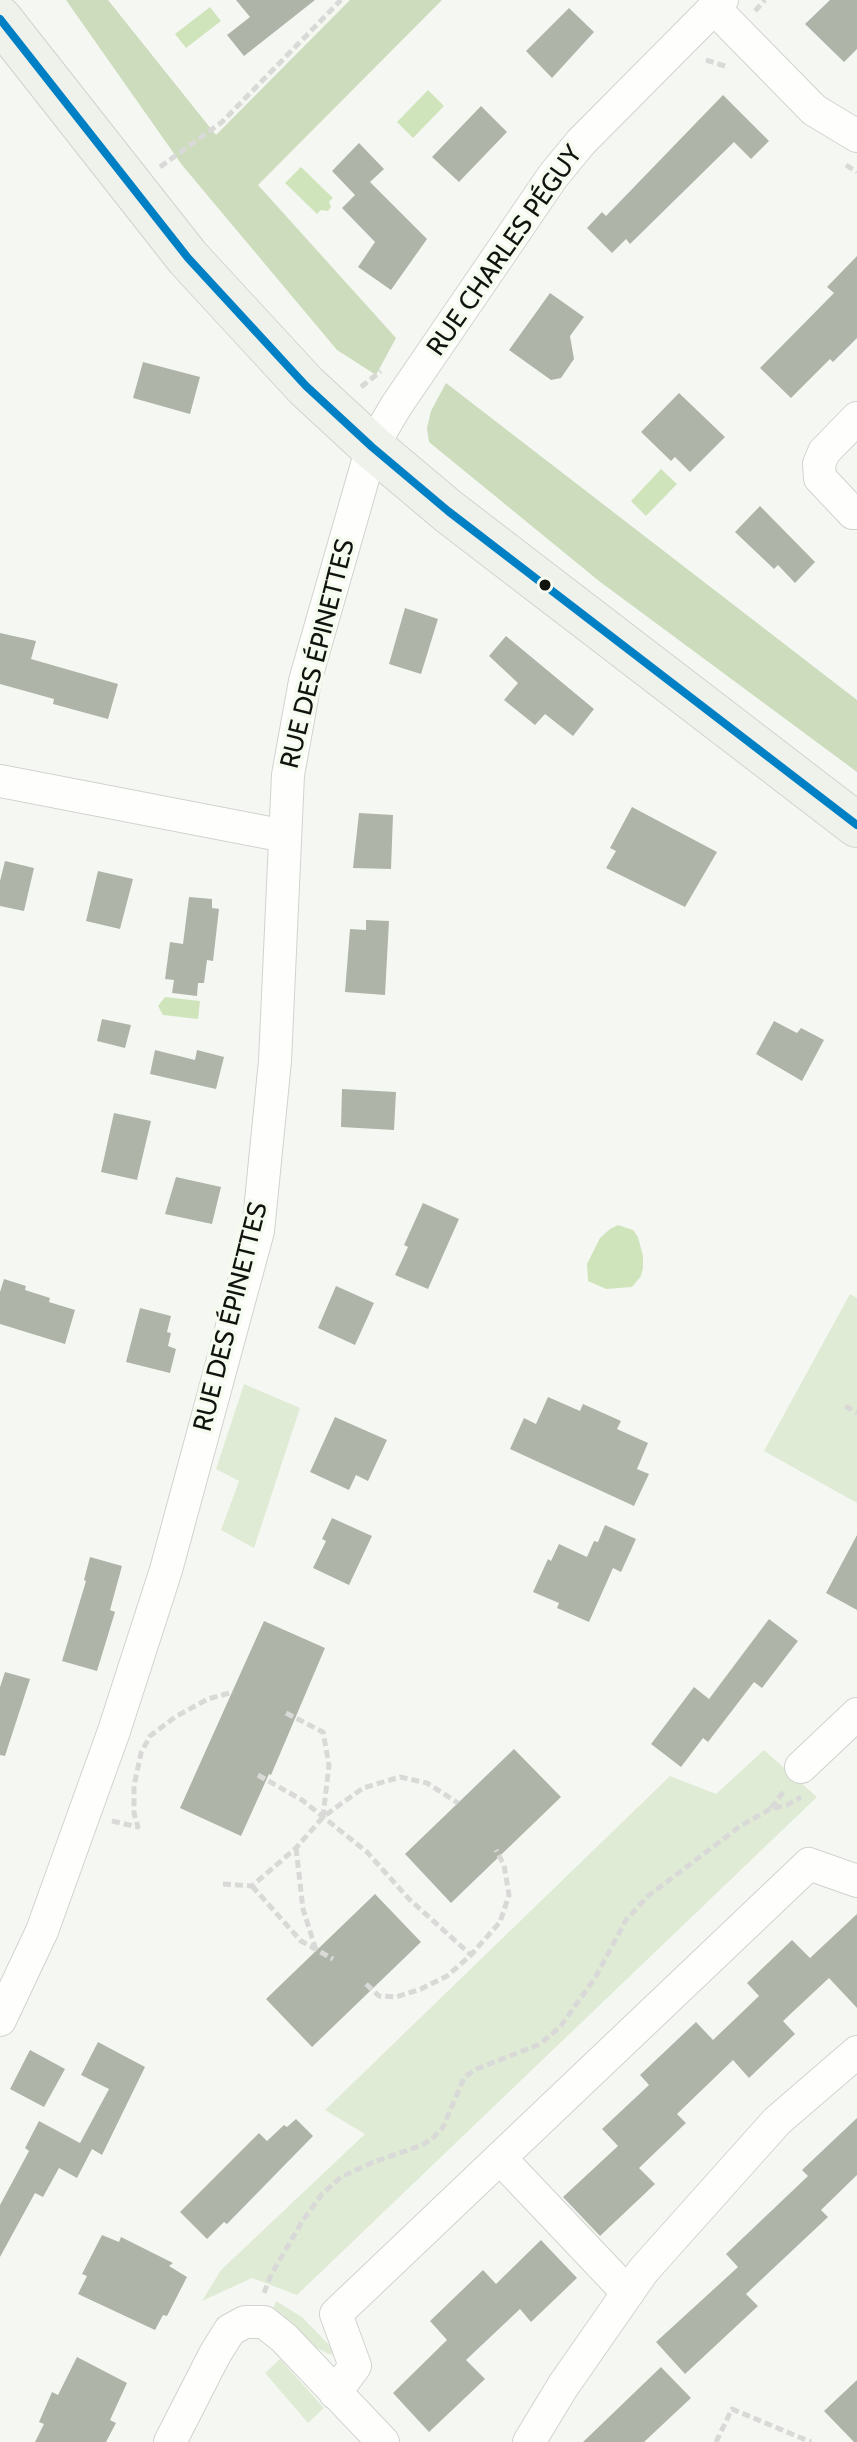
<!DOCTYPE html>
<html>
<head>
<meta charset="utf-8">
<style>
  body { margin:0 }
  canvas { display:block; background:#f5f8f2 }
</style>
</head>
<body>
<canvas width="857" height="2442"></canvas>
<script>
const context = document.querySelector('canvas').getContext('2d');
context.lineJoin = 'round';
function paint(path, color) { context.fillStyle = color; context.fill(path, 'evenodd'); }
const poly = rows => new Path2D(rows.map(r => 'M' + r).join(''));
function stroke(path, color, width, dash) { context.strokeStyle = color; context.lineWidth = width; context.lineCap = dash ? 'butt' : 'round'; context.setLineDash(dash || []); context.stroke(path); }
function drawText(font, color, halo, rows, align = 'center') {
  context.font = font + ' Cabin,sans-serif'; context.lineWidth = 7; context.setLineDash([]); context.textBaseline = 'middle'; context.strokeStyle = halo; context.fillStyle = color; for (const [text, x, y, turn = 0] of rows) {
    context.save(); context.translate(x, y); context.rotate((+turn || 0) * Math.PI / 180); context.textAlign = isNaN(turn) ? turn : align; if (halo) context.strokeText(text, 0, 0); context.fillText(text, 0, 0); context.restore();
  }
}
paint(poly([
  [850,1294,857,1298,857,1503,764,1451],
  [244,1384,300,1408,254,1548,221,1530,239,1481,216,1469],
  [764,1750,817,1797,297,2295,252,2278,202,2301,221,2270,365,2134,325,2110,670,1776,716,1794],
  [276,2301,302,2317,340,2356,329,2354,317,2348,273,2310],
  [280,2359,324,2408,308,2423,265,2373]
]), '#e0ebd6');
paint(poly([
  [66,0,108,0,216,135,350,0,442,0,258,185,396,338,376,375,337,350,182,165],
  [446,383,857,700,857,772,599,581,429,442,427,428,431,411]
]), '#ccdcbc');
paint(poly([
  [210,7,221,21,186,48,175,34],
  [428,90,444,106,413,138,397,122],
  [301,167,333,198,329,202,331,207,328,211,321,210,317,214,285,183],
  [661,469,677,484,646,516,631,501],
  [165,997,200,1001,198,1019,163,1015,158,1006],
  [618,1225,633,1230,638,1237,643,1256,643,1268,641,1276,632,1287,606,1289,588,1281,587,1264,600,1238,610,1229]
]), '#d0e4bc');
paint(poly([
  [236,0,315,0,244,56,227,35,250,17],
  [830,0,857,0,857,49,844,62,805,24],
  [569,8,594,32,552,78,526,51],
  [723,95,769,141,751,159,734,142,630,244,626,239,612,253,587,228,602,212,606,216],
  [481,106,507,132,459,182,432,157],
  [359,143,384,169,370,182,427,239,391,290,358,267,375,242,342,208,355,195,332,171],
  [857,256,857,338,833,362,830,359,791,398,760,368,834,293,827,287],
  [550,293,584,317,570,336,574,359,561,378,551,380,509,350],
  [143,362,200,377,190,414,133,398],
  [679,393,725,437,690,472,675,457,671,461,641,432],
  [760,506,815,562,795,583,778,565,774,569,735,532],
  [405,608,438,619,421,674,389,664],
  [0,633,36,641,31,659,118,684,108,719,53,704,54,699,0,684],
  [506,636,594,709,573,736,545,714,535,725,504,700,518,683,489,656],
  [632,807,717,852,685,907,606,868,616,851,610,848],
  [359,813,393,815,391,869,353,868],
  [5,861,34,868,24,911,0,906,0,881],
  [98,871,133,879,120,929,86,921],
  [189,897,212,899,212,908,219,909,213,961,207,960,204,983,198,983,197,996,172,993,174,980,165,979,170,942,183,944],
  [366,920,389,921,385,995,345,992,350,929,366,930],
  [102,1019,131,1025,125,1048,97,1041],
  [774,1021,797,1033,801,1028,824,1040,802,1081,756,1054],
  [155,1050,195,1060,197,1050,224,1057,216,1089,150,1074],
  [342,1089,396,1092,394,1130,341,1127],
  [114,1113,151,1121,137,1180,101,1172],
  [176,1177,221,1187,212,1224,165,1214],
  [423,1203,459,1219,428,1289,395,1275,408,1247,404,1245],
  [4,1279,26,1286,25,1290,50,1298,49,1302,75,1310,65,1344,0,1324,0,1292],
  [336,1286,374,1303,355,1345,318,1328],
  [140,1308,171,1316,167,1332,171,1333,168,1346,176,1349,170,1373,126,1362],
  [548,1397,580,1411,583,1404,621,1421,617,1429,648,1443,637,1469,649,1474,634,1506,510,1449,524,1418,536,1424],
  [335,1417,387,1440,368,1481,356,1475,349,1490,310,1472],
  [332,1518,372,1536,349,1585,313,1568,326,1541,322,1539],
  [605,1525,636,1539,621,1572,613,1568,589,1622,557,1608,559,1603,533,1592,548,1559,551,1561,559,1544,587,1557,594,1541,598,1542],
  [857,1535,857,1610,826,1593],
  [90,1557,122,1566,110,1610,115,1612,97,1671,62,1661,86,1581,84,1580],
  [769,1619,798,1641,762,1688,754,1682,708,1742,703,1738,681,1767,651,1744,694,1687,709,1699],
  [264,1621,325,1648,271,1775,269,1774,241,1836,180,1808],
  [5,1672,30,1679,5,1756,0,1755,0,1687],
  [514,1749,561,1797,451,1903,405,1854],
  [375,1894,421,1942,312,2047,266,1999],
  [857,1914,857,2008,829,1978,783,2021,795,2034,749,2078,733,2060,677,2114,686,2123,639,2168,655,2184,600,2236,563,2197,618,2146,602,2129,649,2085,640,2075,696,2022,713,2040,759,1996,747,1983,792,1940,810,1958],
  [98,2042,145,2067,102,2155,92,2149,77,2178,59,2168,43,2197,35,2193,0,2257,0,2205,29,2151,25,2148,39,2121,80,2143,109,2089,81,2075],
  [30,2050,65,2069,44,2107,10,2089],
  [857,2118,857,2175,821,2210,828,2217,746,2294,758,2306,685,2374,656,2342,738,2267,726,2254,808,2176,802,2170],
  [296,2119,313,2136,227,2224,224,2222,207,2239,180,2212,259,2133,267,2141,284,2125,287,2127],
  [102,2235,119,2242,121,2237,173,2263,169,2266,187,2277,167,2316,163,2315,155,2330,78,2294,87,2276,82,2274],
  [541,2240,577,2278,531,2322,520,2309,466,2360,485,2379,429,2432,393,2393,447,2340,430,2321,483,2270,496,2284],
  [77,2357,127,2383,110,2420,116,2423,106,2442,35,2442,44,2424,39,2422,52,2392,58,2395],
  [661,2367,691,2398,644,2442,583,2442],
  [857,2380,857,2442,854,2442,824,2411]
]), '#afb4a8');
const minor = poly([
  [714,8,814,110,857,136],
  [857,418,824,452,819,464,820,478,853,513,857,513],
  [0,781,285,836],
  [801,1767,857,1714],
  [0,2020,42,1931,114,1731,166,1570,258,1231,275,1061,288,775,305,681,372,447,396,406,553,176,581,142,722,0],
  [500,2158,628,2293],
  [335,2393,355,2366,336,2314,809,1864,857,1881],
  [170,2442,215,2354,230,2330,245,2322,264,2322,284,2338,383,2442],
  [529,2442,563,2386,643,2271,777,2121,857,2052]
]);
const secondary = poly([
  [0,19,188,258,306,386,372,447,448,511,857,825]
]);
stroke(minor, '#d1d3cf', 34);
stroke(secondary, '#d1d3cf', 46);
stroke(poly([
  [755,11,765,0],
  [706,60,728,67],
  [846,165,857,172],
  [160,167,222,122,341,0],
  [361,387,381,371],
  [845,1406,857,1413],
  [286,1713,323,1732,329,1765,323,1816],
  [258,1775,302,1800,367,1852,409,1899,471,1955],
  [771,1808,784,1791],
  [112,1821,138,1827,134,1813,134,1786,141,1753,150,1736,175,1717,208,1699,233,1692],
  [296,1848,303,1909,316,1950],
  [223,1884,252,1886,296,1848,323,1817,363,1788,400,1777,427,1783,458,1803],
  [252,1886,301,1941,333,1959],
  [366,1984,379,1996,396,1997,421,1989,447,1976,471,1955,500,1922,509,1895,504,1865,496,1850],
  [264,2293,271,2275,303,2220,322,2194,341,2177,371,2163,422,2145,432,2139,443,2127,464,2078,474,2070,540,2044,560,2027,595,1978,626,1920,648,1896,739,1827,770,1809,787,1805,801,1797],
  [716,2442,732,2409,811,2442]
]), '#d9d9d8', 5, [8, 4]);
stroke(minor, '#fefefd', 32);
stroke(secondary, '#eff1eb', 44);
stroke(poly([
  [0,19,188,258,306,386,372,447,448,511,857,825]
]), '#0080c4', 8);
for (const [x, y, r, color] of [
  [545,585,7,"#11130f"]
]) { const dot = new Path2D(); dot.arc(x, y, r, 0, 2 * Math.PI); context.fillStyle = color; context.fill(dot); stroke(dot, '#f5fbef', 3); }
drawText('26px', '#11130f', '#f5fbef', [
  ["RUE CHARLES PÉGUY",505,251,-55],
  ["RUE DES ÉPINETTES",318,654,-76],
  ["RUE DES ÉPINETTES",231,1317,-76]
]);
</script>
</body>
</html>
